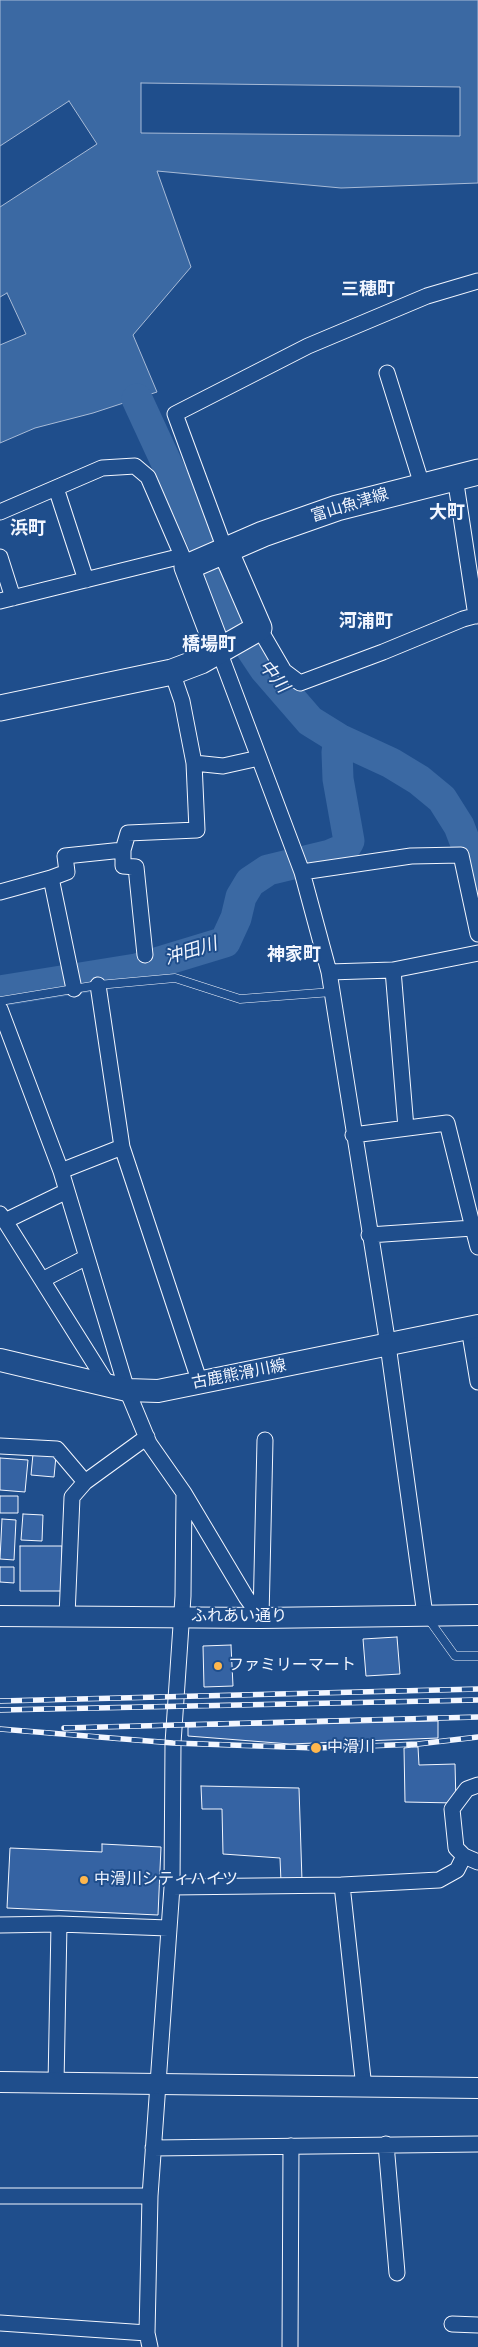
<!DOCTYPE html>
<html>
<head>
<meta charset="utf-8">
<style>
  body { margin:0 }
  canvas { display:block; background:#1f4e8c }
</style>
</head>
<body>
<canvas width="478" height="2347"></canvas>
<script>
const context = document.querySelector('canvas').getContext('2d');
context.lineJoin = 'round';
function paint(path, color) { context.fillStyle = color; context.fill(path, 'evenodd'); }
const poly = rows => new Path2D(rows.map(r => 'M' + r).join(''));
function stroke(path, color, width, dash) { context.strokeStyle = color; context.lineWidth = width; context.lineCap = dash ? 'butt' : 'round'; context.setLineDash(dash || []); context.stroke(path); }
function drawText(font, color, halo, rows, align = 'center') {
  context.font = font + ' "Sofia Sans Condensed","Noto Sans JP",sans-serif'; context.lineWidth = 4; context.setLineDash([]); context.textBaseline = 'middle'; context.strokeStyle = halo; context.fillStyle = color; for (const [text, x, y, turn = 0] of rows) {
    context.save(); context.translate(x, y); context.rotate((+turn || 0) * Math.PI / 180); context.textAlign = isNaN(turn) ? turn : align; if (halo) context.strokeText(text, 0, 0); context.fillText(text, 0, 0); context.restore();
  }
}
const water = poly([
  [0,0,478,0,478,183,341,188,157,171,191,267,133,335,157,392,93,413,35,428,0,443,0,0]
]);
paint(water, '#3b69a3');
stroke(water, '#a8bbd7', 1);
const pier = poly([
  [141,83,460,87,460,136,141,133,141,83],
  [69,101,97,144,0,207,0,146,69,101],
  [7,293,26,334,0,345,0,297,7,293]
]);
paint(pier, '#1f4e8c');
stroke(pier, '#a8bbd7', 1);
stroke(poly([
  [137,399,221,581,246,641,264,668,310,721,339,739,391,763,419,780,442,799,459,826,469,852,478,891],
  [0,991,136,969,225,942,236,918,241,897,250,882,268,870,330,855,344,849,349,841,338,779,337,752,339,739]
]), '#3b69a3', 31);
const building = poly([
  [33,1454,56,1456,54,1477,31,1475,33,1454],
  [0,1458,28,1460,25,1492,0,1490,0,1458],
  [0,1496,18,1496,18,1513,0,1513,0,1496],
  [23,1514,43,1515,42,1541,21,1540,23,1514],
  [2,1519,16,1520,14,1560,0,1559,2,1519],
  [20,1546,62,1546,62,1591,20,1591,20,1546],
  [0,1567,14,1567,14,1583,0,1582,0,1567],
  [397,1637,400,1674,366,1676,363,1639,397,1637],
  [231,1645,233,1686,204,1687,203,1646,231,1645],
  [438,1721,438,1738,290,1744,188,1736,188,1727,438,1721],
  [413,1747,418,1747,419,1765,455,1764,456,1803,405,1802,404,1748,413,1747],
  [201,1786,299,1788,302,1881,281,1882,280,1858,223,1854,222,1809,202,1809,201,1786],
  [102,1844,161,1847,158,1915,7,1908,10,1848,102,1852,102,1844]
]);
paint(building, '#3563a3');
stroke(building, '#f2f6ff', 1);
const service = poly([
  [0,1001,98,985,175,978,240,999,332,992],
  [427,1617,455,1656,478,1656]
]);
const minor = poly([
  [387,373,422,485],
  [455,477,476,616],
  [56,488,86,580],
  [0,512,102,468,135,466,148,477,187,567],
  [226,552,175,414,308,346,427,296,478,281],
  [0,557,13,598],
  [0,601,182,556],
  [259,628,284,671,300,683,383,652,463,619,478,615],
  [219,651,302,872,329,972,388,1345,425,1615],
  [172,672,182,701,194,763],
  [123,850,123,866,136,867,145,955],
  [302,872,411,856,461,855,478,934],
  [51,878,67,872,65,856,123,850,128,833,197,830,194,763,223,766,259,758],
  [0,892,51,878,74,989],
  [393,970,478,953],
  [329,972,393,970,406,1128],
  [98,985,122,1147,200,1383],
  [0,1009,61,1171,127,1390,149,1443,184,1493,246,1597,261,1618],
  [353,1135,447,1123,473,1228,369,1235],
  [61,1171,122,1147],
  [0,1214,5,1221,67,1191],
  [5,1221,108,1385],
  [473,1228,478,1247],
  [42,1280,87,1257],
  [469,1328,478,1382],
  [0,1446,57,1449,85,1482],
  [67,1616,72,1497,85,1482,147,1437],
  [261,1618,265,1440],
  [478,1785,467,1789,452,1809,456,1848,464,1856,478,1862],
  [342,1885,364,2088],
  [172,1887,342,1885,439,1880,457,1870,464,1856],
  [0,1925,59,1924,168,1928],
  [56,2084,59,1924],
  [386,2144,397,2273],
  [153,2148,478,2144],
  [0,2196,150,2196],
  [0,2323,147,2333],
  [452,2324,478,2325],
  [150,2347,147,2333,150,2196,172,1887,173,1743,183,1596,184,1493],
  [290,2347,291,2146]
]);
const tertiary = poly([
  [0,1616,261,1618,478,1615],
  [0,2082,478,2088]
]);
const secondary = poly([
  [0,1360,127,1390,158,1391,478,1326]
]);
const primary = poly([
  [219,651,187,567,263,534,337,508,478,472],
  [0,708,172,672,201,661,259,628,226,552]
]);
stroke(service, '#f2f6ff', 9);
stroke(minor, '#f2f6ff', 17);
stroke(tertiary, '#f2f6ff', 22);
stroke(secondary, '#f2f6ff', 24);
stroke(primary, '#f2f6ff', 27);
stroke(service, '#1f4e8c', 8);
stroke(minor, '#1f4e8c', 15);
stroke(tertiary, '#1f4e8c', 20);
stroke(secondary, '#1f4e8c', 22);
stroke(primary, '#1f4e8c', 25);
const rail = poly([
  [0,1701,478,1689],
  [0,1710,478,1700],
  [64,1728,478,1717],
  [0,1729,173,1743,316,1748,418,1744,478,1737]
]);
stroke(rail, '#f2f6ff', 5.5);
stroke(rail, '#1f4e8c', 4, [11]);
for (const [x, y, r, color] of [
  [218,1666,5,"#ffb74d"],
  [316,1748,6,"#ffb74d"],
  [84,1880,5,"#ffb74d"]
]) { const dot = new Path2D(); dot.arc(x, y, r, 0, 2 * Math.PI); context.fillStyle = color; context.fill(dot); stroke(dot, '#1f4e8c', 2); }
drawText('16px', '#f2f6ff', '#1f4e8c', [
  ["富山魚津線",350,506,-17],
  ["古鹿熊滑川線",239,1375,-11],
  ["ふれあい通り",239,1617]
]);
drawText('16px', '#f2f6ff', '#1f4e8c', [
  ["ファミリーマート",228,1666],
  ["中滑川",327,1748],
  ["中滑川シティハイツ",94,1880]
], 'left');
drawText('bold 18px', '#f2f6ff', '#1f4e8c', [
  ["三穂町",368,290],
  ["大町",447,513],
  ["浜町",28,529],
  ["河浦町",366,622],
  ["橋場町",209,645],
  ["神家町",294,955]
]);
drawText('italic 18px', '#f2f6ff', '#1f4e8c', [
  ["中川",273,677,51],
  ["沖田川",191,952,-17]
]);
</script>
</body>
</html>
